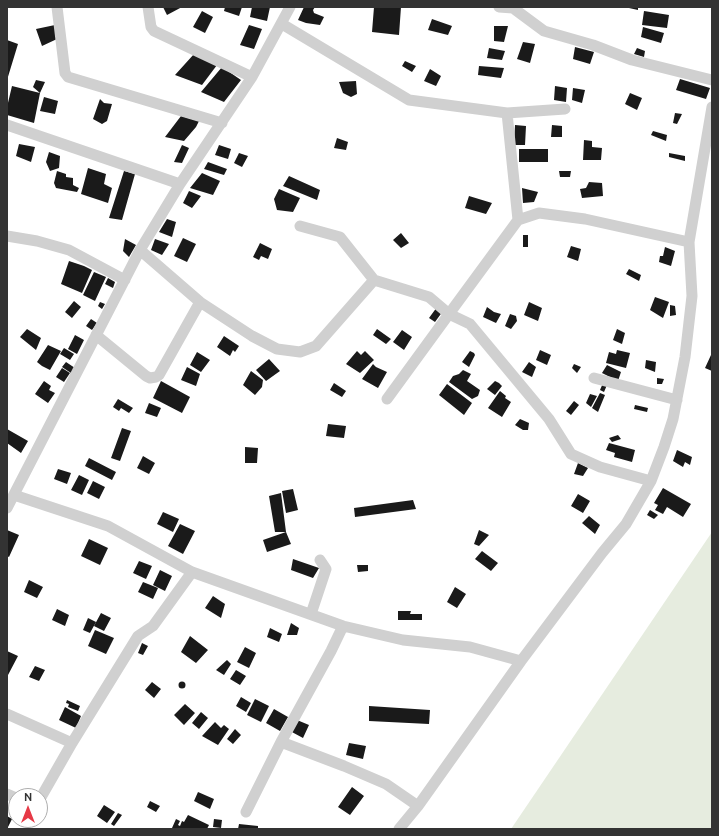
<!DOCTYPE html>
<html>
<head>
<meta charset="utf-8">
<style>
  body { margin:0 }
  #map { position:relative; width:719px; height:836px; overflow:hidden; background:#fff; font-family:Ubuntu,sans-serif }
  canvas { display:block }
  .frame { position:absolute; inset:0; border:8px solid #333; pointer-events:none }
  .north { position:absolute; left:8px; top:788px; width:40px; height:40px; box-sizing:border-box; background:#fff; border:1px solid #adadad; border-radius:50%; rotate:0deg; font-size:11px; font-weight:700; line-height:16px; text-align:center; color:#333 }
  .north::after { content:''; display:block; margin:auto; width:14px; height:18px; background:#e63946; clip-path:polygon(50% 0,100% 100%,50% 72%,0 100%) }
</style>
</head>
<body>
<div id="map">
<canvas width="719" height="836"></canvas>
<div class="frame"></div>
<div class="north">N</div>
</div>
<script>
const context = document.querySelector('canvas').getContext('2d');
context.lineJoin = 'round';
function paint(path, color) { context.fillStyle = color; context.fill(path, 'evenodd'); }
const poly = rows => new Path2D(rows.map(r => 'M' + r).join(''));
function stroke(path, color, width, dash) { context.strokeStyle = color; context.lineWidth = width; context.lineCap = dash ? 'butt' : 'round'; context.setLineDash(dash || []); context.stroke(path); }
paint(poly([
  [712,532,712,829,511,829]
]), '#e6ecdf');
paint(poly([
  [163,7,182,7,167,15],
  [225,7,242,7,239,16,224,11],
  [252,7,270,7,267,21,250,17],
  [304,7,315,7,313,10,314,13,324,17,320,25,306,23,298,20],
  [374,7,401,7,399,35,372,32],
  [629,7,638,7,638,10,629,8],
  [202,11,213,17,205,33,193,27],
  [644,11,669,15,667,28,642,25],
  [432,19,452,26,448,35,428,30],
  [55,25,57,39,42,46,36,29],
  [249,25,262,29,254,49,240,45],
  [494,26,508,26,504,42,494,41],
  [643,27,664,33,661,43,641,37],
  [7,40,18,44,7,80],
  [523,42,535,44,530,63,517,59],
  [575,47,594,52,590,64,573,59],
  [489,48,505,51,502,60,487,58],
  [637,48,645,51,644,57,634,54],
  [194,54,217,65,202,85,175,75],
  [405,61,416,66,412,72,402,66],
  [479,66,504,68,501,78,478,75],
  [222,67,241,80,224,102,201,92],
  [430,69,441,76,436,86,424,81],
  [680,79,710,88,706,99,676,90],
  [36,80,45,82,40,93,33,87],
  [356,81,357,94,351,97,343,93,339,82],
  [12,86,40,93,34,123,7,115,7,107],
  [555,86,567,88,566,102,554,100],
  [573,88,585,90,582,103,572,100],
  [630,93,642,98,637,110,625,104],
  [44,97,58,101,55,114,40,111],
  [100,99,104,103,112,104,107,121,102,124,93,119],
  [675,113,682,114,677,124,673,123],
  [181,116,199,121,196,127,184,141,165,137],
  [515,125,526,126,525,145,514,145],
  [552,125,562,126,562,137,551,137],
  [653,131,667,135,666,141,651,135],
  [337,138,348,142,346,150,334,148],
  [584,140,592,141,592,147,602,148,601,160,583,160],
  [19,144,35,147,31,162,16,156],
  [182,145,189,148,182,163,174,162],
  [219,145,231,149,228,159,215,155],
  [519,149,548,149,548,162,519,162],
  [49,152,60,156,59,168,50,171,46,162],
  [239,153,248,156,242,167,234,163],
  [669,153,685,156,685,161,669,157],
  [208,162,227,169,224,175,204,169],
  [88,168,106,174,104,184,112,188,108,203,81,194],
  [57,171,66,174,66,177,73,178,73,185,79,188,77,192,56,188,54,183],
  [124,171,135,174,122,220,109,218],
  [559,171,571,171,570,177,560,177],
  [202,173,220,181,213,195,190,188],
  [289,176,320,190,317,200,283,186],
  [589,182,602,183,603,196,582,198,580,189,586,188],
  [522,188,538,192,534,202,523,203],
  [279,189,300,198,293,212,277,210,274,199],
  [189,191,201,196,192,208,183,203],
  [469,196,492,203,486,214,465,208],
  [167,219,176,222,172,237,159,232],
  [401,233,409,243,401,248,393,240],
  [523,235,528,235,528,247,523,247],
  [183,238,196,244,187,262,174,256],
  [125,239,136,245,129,257,123,251],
  [155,239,169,244,162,255,151,250],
  [260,243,272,249,268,259,261,256,259,260,253,257],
  [571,246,581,249,578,261,567,257],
  [665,247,675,251,671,266,659,262,660,256,663,256],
  [69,261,84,266,92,270,82,293,61,284],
  [629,269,641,275,639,281,626,274],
  [94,272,106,277,95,301,83,295],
  [108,278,115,282,113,288,105,284],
  [655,297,669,302,663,318,650,310],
  [74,301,81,307,72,318,65,312],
  [100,302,105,304,102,309,98,306],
  [529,302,542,308,538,321,524,315],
  [670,305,675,306,676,315,670,316],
  [437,307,443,311,435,322,429,318],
  [487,307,494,312,501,314,496,323,483,317],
  [510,314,516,316,517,321,511,329,505,326],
  [91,319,97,323,92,330,86,326],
  [27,329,41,338,36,350,20,337],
  [377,329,391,339,386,344,373,335],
  [617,329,625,333,622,344,613,340],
  [402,330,412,337,404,350,393,342],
  [75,335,84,340,77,354,68,349],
  [224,336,239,346,235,352,233,350,230,356,217,347],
  [48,345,61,351,50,370,42,366,37,362],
  [64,348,74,354,70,360,60,354],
  [540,350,551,355,547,365,536,360],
  [617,350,630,353,626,368,606,363,609,352,616,354],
  [357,351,361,355,365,351,374,360,360,373,346,364],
  [470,351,474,353,475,355,469,367,462,362],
  [197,352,210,360,201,372,190,365],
  [711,355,712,356,712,371,705,368],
  [269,359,280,371,266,381,256,370],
  [646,360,656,362,655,372,645,368],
  [66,362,75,368,71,373,62,367],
  [529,362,536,367,532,377,522,372],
  [373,364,376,367,387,372,378,388,362,379],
  [574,364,581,367,577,373,572,368],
  [607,365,621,372,618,381,602,373],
  [187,367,200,374,196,386,181,380],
  [62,368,70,373,64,382,56,377],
  [463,370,471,374,467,381,480,390,478,396,472,399,449,382,453,376,459,374],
  [251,371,263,380,262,387,255,395,243,385],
  [657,378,664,379,662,384,657,384],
  [44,381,51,386,49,390,55,393,48,403,35,394],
  [161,381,190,397,182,413,153,398],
  [495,381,499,383,502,386,495,395,487,389],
  [334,383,346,391,342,397,330,390],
  [603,383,607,385,604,392,600,390],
  [447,384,472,403,464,415,439,395],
  [500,391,506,396,505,398,511,402,502,417,488,408],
  [600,393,605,395,598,412,592,408],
  [590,394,597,396,591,407,586,403],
  [118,399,133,408,129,413,121,408,119,411,113,407],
  [574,401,579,405,571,415,566,411],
  [149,403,161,408,157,417,145,413],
  [635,405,648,408,647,412,634,409],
  [520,419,529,423,528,430,523,430,515,425],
  [328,424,346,426,344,438,326,436],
  [122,428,131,431,120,461,111,458],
  [7,429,28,441,21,453,7,443],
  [618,435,621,439,612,442,609,438],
  [609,443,635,450,632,462,614,457,615,453,606,450],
  [245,447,258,448,257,463,245,463],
  [677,450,692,457,690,465,685,462,683,467,673,461],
  [143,456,155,463,149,474,137,468],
  [89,458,116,472,112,480,85,466],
  [578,463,588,468,583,476,574,474],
  [58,469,71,473,67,484,54,479],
  [79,475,89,480,82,495,71,490],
  [93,481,105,487,99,499,87,493],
  [663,488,691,504,683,517,667,507,663,514,655,510,658,505,654,503],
  [293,489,298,510,286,513,282,491],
  [281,493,286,532,275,532,269,496],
  [578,494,590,501,583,513,571,506],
  [413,500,416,509,355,517,354,508],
  [650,510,658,515,654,519,647,515],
  [163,512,179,519,173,532,157,524],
  [589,516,600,525,595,534,582,523],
  [180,524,195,531,183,554,168,546],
  [7,530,19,535,9,557,7,556],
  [479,530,489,535,479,546,474,544],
  [286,532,291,544,267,552,263,540],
  [89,539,108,548,100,565,81,556],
  [482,551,498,563,491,571,475,559],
  [293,559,319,568,313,578,291,570],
  [139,561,152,566,146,579,133,573],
  [357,565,368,565,368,571,358,572],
  [160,570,172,576,165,591,153,585],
  [29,580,43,587,37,598,24,592],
  [143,582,158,588,153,599,138,592],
  [455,587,466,594,457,608,447,602],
  [213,596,225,604,221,618,205,608],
  [57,609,69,615,65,626,52,620],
  [398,611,411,611,410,614,422,614,422,620,398,620],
  [101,613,111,618,104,631,94,626],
  [88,618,96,622,90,633,83,630],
  [291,623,299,628,297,635,287,635],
  [270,628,282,634,279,642,267,637],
  [95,630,114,638,106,654,88,646],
  [190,636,208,650,196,663,181,652],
  [142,643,148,646,143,655,138,653],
  [245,647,256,653,249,668,237,662],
  [7,651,18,656,8,675,7,675],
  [227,660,231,664,224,675,216,670],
  [35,666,45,670,39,681,29,677],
  [236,670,246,676,240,685,230,679],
  '178.5 685a3.5 3.5 0 1 1 7 0a3.5 3.5 0 1 1-7 0Z',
  [152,682,161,689,154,698,145,690],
  [241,697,251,703,246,712,236,706],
  [255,699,269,706,261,722,247,715],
  [67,700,80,706,78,711,68,707,69,704,66,703],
  [185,704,195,713,184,725,174,715],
  [369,706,430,710,429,724,369,721],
  [65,707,81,716,76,728,59,720],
  [274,709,288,717,280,731,266,723],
  [201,712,208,718,199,729,192,723],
  [297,720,309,725,303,738,290,731],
  [215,722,221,728,224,725,229,729,218,745,202,736],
  [235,729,241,735,233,744,227,739],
  [349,743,366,746,363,759,346,755],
  [352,787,364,796,350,815,338,807],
  [198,792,214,799,210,809,194,801],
  [150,801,160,806,156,812,147,807],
  [104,805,115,812,107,823,97,816],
  [118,813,122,815,114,826,111,824],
  [188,815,209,825,207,829,174,829,172,828,176,819,180,821,178,825,180,826,182,821,184,822],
  [7,816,12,819,7,829],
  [214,819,222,820,221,828,213,827],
  [239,824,258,826,258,829,238,829]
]), '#1a1a1a');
stroke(poly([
  [57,7,65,73,68,77,222,123],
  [148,7,151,27,154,31,252,77],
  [499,7,513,8,544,31,593,45,632,60,712,80],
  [282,24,409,100,507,113,565,109],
  [507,113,518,220],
  [7,125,180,184],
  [300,226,340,237,374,280,429,297,449,314,470,324,549,419,571,454,600,467,651,481],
  [7,236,37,241,69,250,125,280],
  [140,250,200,302,252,336,277,349,300,352,316,346,374,280],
  [96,335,146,376,150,378,156,377,159,375,200,302],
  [594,378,677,400],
  [387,399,449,314,518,220,539,213,585,219,689,242],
  [14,495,108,526,192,572,343,626,403,640,470,647,521,661],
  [7,508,140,250,180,184,252,77,290,7],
  [311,614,326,569,320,560],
  [7,714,72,743],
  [281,742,344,766,386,784,418,806],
  [7,794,16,798],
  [40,799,72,743,138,636,153,626,192,572],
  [246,812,281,742,331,651,343,626],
  [399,829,418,806,521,661,602,553,626,524,651,481,664,447,673,419,685,357,692,296,689,242,712,107]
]), '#d0d0d0', 11);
</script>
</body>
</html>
